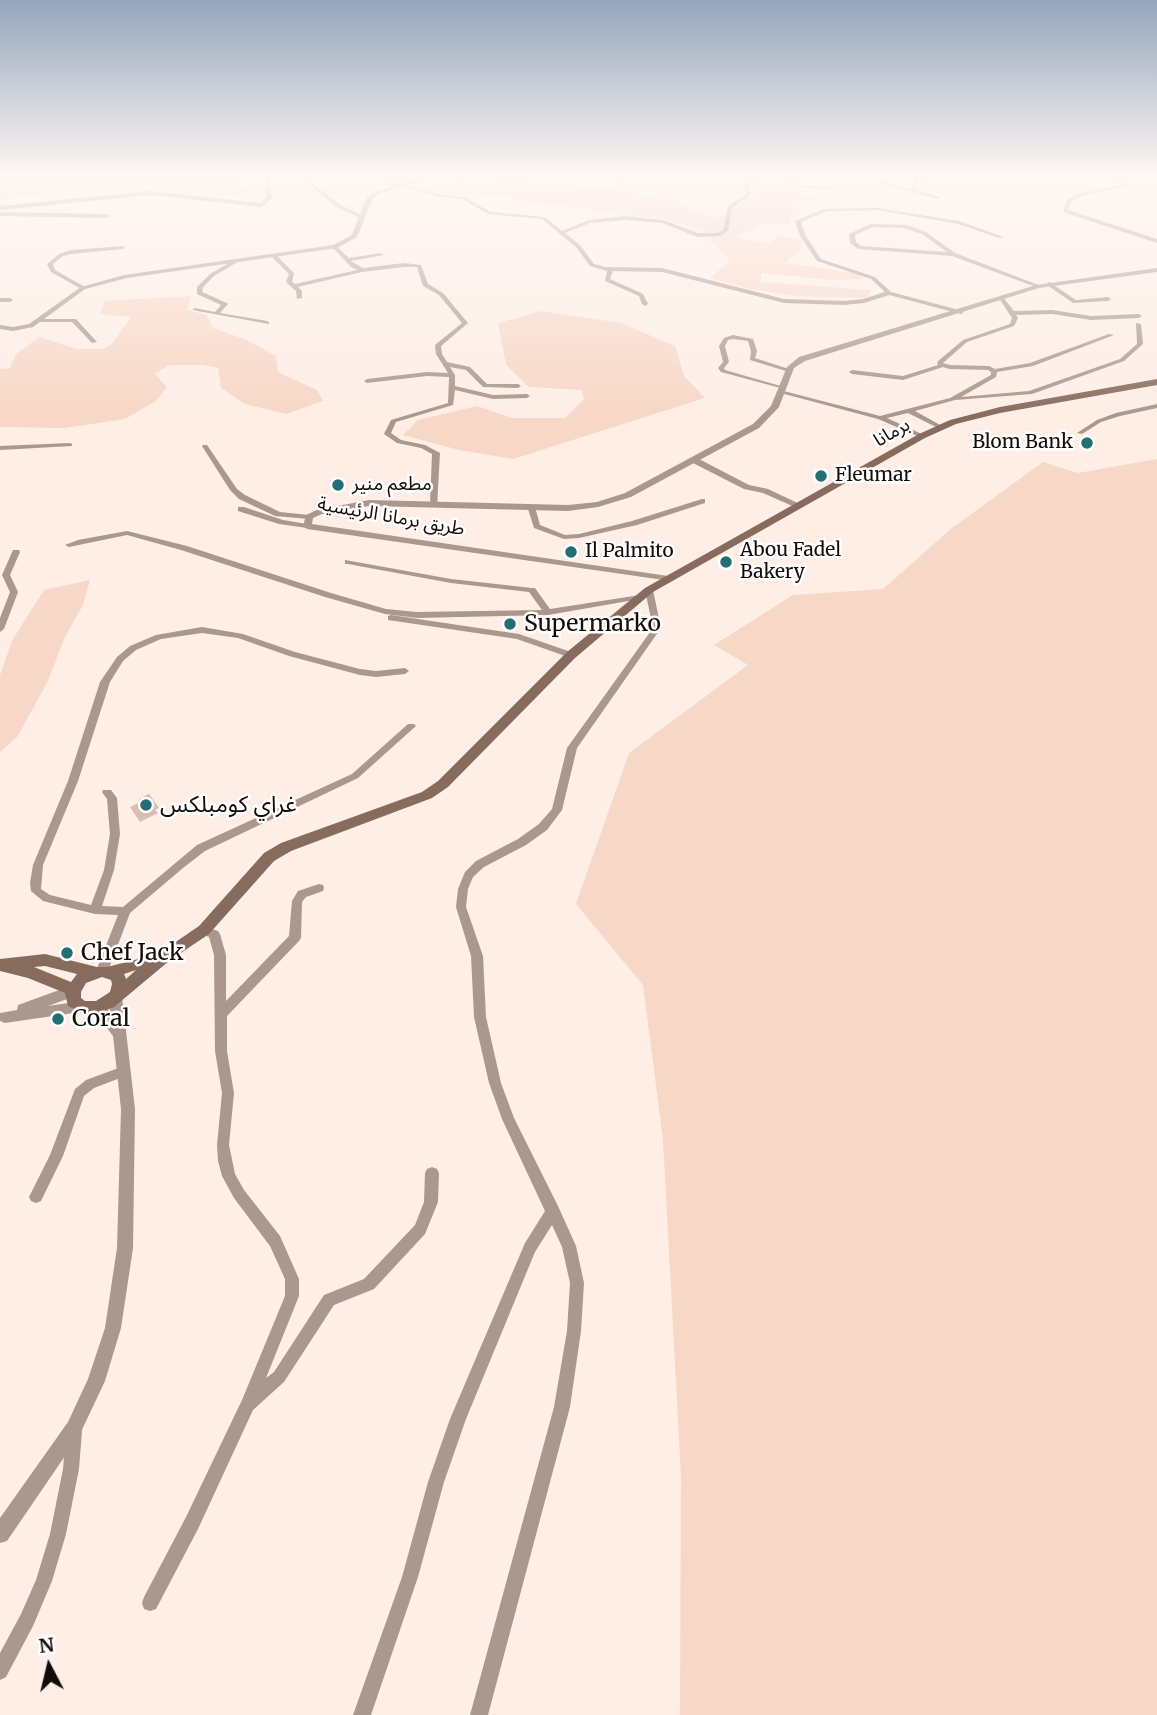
<!DOCTYPE html>
<html>
<head>
<meta charset="utf-8">
<style>
  body { margin:0 }
  #map { position:relative; width:1157px; height:1715px; overflow:hidden; background:#feeee6; font-family:Merriweather,serif }
  canvas { display:block }
  .north { position:absolute; left:14px; top:1631px; width:70px; height:70px; -webkit-text-stroke:5px #fff; paint-order:stroke; rotate:353deg; font-size:19px; font-weight:700; line-height:28px; text-align:center; color:#130b07 }
  .north::after { content:''; display:block; margin:auto; width:24px; height:32px; background:#130b07; clip-path:polygon(50% 0,100% 100%,50% 72%,0 100%) }
</style>
</head>
<body>
<div id="map">
<canvas width="1157" height="1715"></canvas>
<div class="north">N</div>
</div>
<script>
const context = document.querySelector('canvas').getContext('2d');
context.lineJoin = 'round';
function paint(path, color) { context.fillStyle = color; context.fill(path, 'evenodd'); }
const poly = rows => new Path2D(rows.map(r => 'M' + r).join(''));
function stroke(path, color, width, dash) { context.strokeStyle = color; context.lineWidth = width; context.lineCap = dash ? 'butt' : 'round'; context.setLineDash(dash || []); context.stroke(path); }
function drawText(font, color, halo, rows, align = 'center') {
  context.font = font + ' Merriweather,"Noto Sans Arabic",serif'; context.lineWidth = 5; context.setLineDash([]); context.textBaseline = 'middle'; context.strokeStyle = halo; context.fillStyle = color; for (const [text, x, y, turn = 0] of rows) {
    context.save(); context.translate(x, y); context.rotate((+turn || 0) * Math.PI / 180); context.textAlign = isNaN(turn) ? turn : align; if (halo) context.strokeText(text, 0, 0); context.fillText(text, 0, 0); context.restore();
  }
}
paint(poly([
  [0,177,237,177,240,187,252,199,148,185,85,187,0,200],
  [508,181,585,186,677,200,700,214,715,217,730,214,726,209,753,194,788,191,823,199,789,204,805,213,790,219,791,225,765,223,735,237,770,244,779,235,801,240,801,249,785,263,855,273,864,279,830,280,762,273,760,282,871,290,866,298,793,296,750,289,710,278,730,261,704,232,659,218,601,213,578,206,528,203,496,194,482,195,482,184],
  [191,296,187,310,207,315,213,328,247,340,276,356,278,372,317,390,323,401,286,414,245,404,221,388,218,368,202,365,169,365,155,374,167,387,156,401,125,419,65,428,0,427,0,369,10,368,16,354,39,337,77,349,103,349,112,344,131,317,100,314,105,301],
  [542,311,621,323,675,346,684,376,705,398,513,459,459,450,403,435,418,420,477,406,512,418,565,418,584,399,582,390,529,387,506,365,498,323],
  [1157,459,1157,1715,680,1715,681,1476,663,1140,643,985,576,904,629,753,748,665,714,645,793,595,883,589,952,528,1043,462,1078,473],
  [90,580,83,605,65,637,47,683,17,737,0,752,0,675,13,639,44,590]
]), '#f7d7c6');
paint(poly([
  [149,794,159,808,155,810,158,813,140,822,130,807,141,802,139,799]
]), '#d7bfb1');
paint(poly([
  [300,177,304,177,339,204,365,217,360,218,335,206,300,177],
  [378,177,383,177,397,184,399,183,437,194,465,197,491,212,545,217,562,231,589,220,626,216,663,220,698,233,717,233,723,230,728,206,747,194,744,189,748,181,772,177,752,183,748,189,752,194,732,208,728,231,720,236,697,237,662,223,626,220,590,223,565,233,580,245,594,264,605,267,662,268,784,299,844,301,863,299,885,292,871,279,817,261,800,236,795,221,824,209,878,208,959,221,1004,237,999,238,958,224,878,210,827,211,801,222,806,236,821,259,875,277,891,292,963,311,963,313,961,314,889,295,864,303,844,305,784,303,662,272,613,271,610,279,643,294,648,304,645,306,642,304,639,296,605,281,607,271,590,266,576,247,542,219,488,214,462,199,437,196,398,185,394,186,378,177],
  [455,177,460,177,465,180,461,181,455,177],
  [620,177,624,177,619,182,615,182,620,177],
  [786,177,790,177,800,185,838,188,836,189,799,187,786,177],
  [875,177,879,177,886,182,911,189,915,180,945,177,919,182,915,190,941,197,939,199,882,184,875,177],
  [1096,177,1121,178,1129,185,1082,196,1071,202,1068,210,1157,239,1157,243,1063,212,1067,200,1078,194,1124,184,1120,180,1096,177],
  [0,212,107,214,110,216,107,218,0,216,0,212],
  [870,224,907,225,926,232,955,253,1041,286,1036,287,952,256,858,249,850,243,849,234,870,224],
  [873,227,904,228,922,234,947,252,861,246,856,242,855,235,873,227],
  [335,245,349,258,381,253,384,255,351,261,363,268,404,263,421,265,428,284,443,293,468,323,441,346,442,354,447,362,470,367,487,384,518,384,521,386,518,388,483,387,466,370,450,367,455,375,455,386,493,395,527,394,530,396,527,398,493,399,455,390,453,405,396,422,391,433,401,440,425,445,440,453,437,507,430,505,432,454,421,448,397,443,384,434,391,420,448,403,449,377,427,376,367,383,364,381,367,379,427,372,448,373,436,354,435,345,462,323,439,295,423,286,417,267,404,267,362,272,298,287,302,291,302,298,297,299,296,291,286,282,289,274,273,258,273,256,277,256,294,273,292,282,295,284,357,270,351,267,333,248,335,245],
  [125,246,123,249,71,254,63,256,53,264,55,270,85,287,85,289,83,290,51,272,47,264,59,254,71,250,125,246],
  [234,260,239,261,214,276,203,287,202,292,227,303,228,304,220,313,267,321,269,322,269,324,192,310,195,308,215,312,221,305,197,294,197,287,210,274,234,260],
  [1049,282,1076,300,1108,297,1111,299,1108,301,1073,303,1047,285,1047,283,1049,282],
  [1002,296,1014,311,1052,310,1091,316,1139,314,1142,316,1139,318,1091,320,1052,314,1016,315,1018,318,1014,326,967,342,943,363,950,365,989,366,995,369,1030,363,1109,334,1114,335,1033,366,997,372,996,377,961,397,1029,391,1120,359,1137,344,1136,323,1141,324,1143,344,1124,361,1032,394,955,400,915,411,942,426,942,428,938,428,908,413,887,418,924,435,925,436,922,438,878,419,777,392,780,390,880,416,950,398,991,375,991,372,988,370,949,369,943,367,903,380,852,374,849,372,852,370,903,376,938,365,937,362,963,340,1010,324,1012,318,999,298,1002,296],
  [0,298,10,298,13,300,10,302,0,302,0,298],
  [40,319,76,319,97,342,92,343,72,322,38,322,38,320,40,319],
  [733,335,753,339,757,351,755,358,792,370,789,372,750,360,751,351,748,341,733,339,728,340,725,346,729,362,724,368,725,370,784,387,784,389,721,372,718,368,723,362,719,346,724,338,733,335],
  [1157,404,1157,408,1120,416,1101,422,1082,434,1077,433,1097,420,1116,413,1157,404],
  [70,443,72,444,72,446,0,450,0,446,70,443],
  [203,445,207,445,237,489,245,495,280,512,309,515,313,517,309,519,275,516,239,499,230,490,202,446,203,445],
  [693,459,699,459,749,485,768,489,804,506,797,508,763,493,744,489,693,463,693,459],
  [702,499,705,499,705,503,637,525,579,538,564,539,534,528,528,509,535,507,540,525,565,535,579,534,632,521,702,499],
  [238,507,244,507,283,520,307,524,311,526,307,528,279,524,238,511,238,507],
  [127,531,187,546,331,593,386,609,417,612,542,610,529,592,451,583,348,564,345,564,345,560,451,579,532,588,535,588,550,609,640,595,644,597,640,599,548,615,417,618,385,614,325,597,181,550,127,535,69,547,65,545,78,540,127,531],
  [13,550,19,550,20,552,10,575,18,592,4,629,0,632,0,618,10,592,2,575,13,550],
  [646,588,649,588,653,590,661,628,577,748,562,810,547,830,526,845,484,867,473,877,468,889,466,907,483,956,486,1017,501,1083,514,1118,558,1206,576,1246,584,1283,581,1331,570,1407,488,1715,470,1715,554,1407,567,1331,570,1283,562,1247,552,1225,535,1252,466,1419,444,1482,418,1577,371,1715,353,1715,402,1577,428,1482,450,1419,525,1243,545,1211,502,1119,489,1083,474,1017,471,956,456,907,458,889,465,872,476,861,518,839,539,824,552,809,567,748,653,628,645,590,646,588],
  [391,615,519,634,574,653,575,655,571,658,568,657,517,639,388,620,388,616,391,615],
  [202,627,243,634,295,652,360,669,376,671,405,668,409,671,405,674,376,677,360,675,289,656,238,638,202,633,161,639,136,650,123,661,110,682,78,781,43,865,41,889,50,895,91,905,104,870,110,834,107,799,102,792,103,790,111,790,117,798,120,834,114,870,102,906,123,907,197,845,352,774,408,724,414,724,416,726,358,778,205,851,183,868,130,913,108,971,106,974,102,976,98,974,96,971,118,915,95,914,43,901,31,891,30,883,33,865,68,781,100,682,117,657,130,646,156,635,202,627],
  [319,884,323,885,324,888,323,891,306,897,302,902,301,938,299,941,227,1016,227,1051,234,1093,229,1145,235,1174,244,1190,280,1236,299,1279,299,1296,266,1378,274,1372,324,1295,364,1279,415,1225,424,1202,425,1173,427,1169,432,1167,437,1169,439,1173,438,1202,425,1234,374,1289,334,1305,284,1382,253,1410,198,1529,156,1609,150,1611,144,1609,142,1603,144,1597,186,1517,242,1400,285,1296,285,1279,270,1246,234,1198,222,1176,218,1161,217,1145,222,1093,215,1051,214,955,209,937,200,933,198,930,200,927,204,926,218,931,220,934,226,955,226,1001,289,936,292,901,298,891,319,884],
  [124,1066,128,1067,130,1071,128,1075,94,1088,84,1096,63,1156,41,1201,36,1203,31,1201,29,1197,50,1155,75,1089,86,1080,124,1066],
  [74,1423,79,1426,82,1431,79,1469,66,1534,52,1581,33,1626,6,1677,0,1680,0,1653,21,1614,36,1580,50,1534,63,1469,66,1431,69,1426,74,1423]
]), '#aa978d');
paint(poly([
  [264,177,270,177,272,198,262,207,151,195,0,210,0,206,151,191,261,203,266,198,264,177],
  [425,177,433,177,378,194,372,200,357,237,337,248,127,278,85,289,33,327,13,331,0,329,0,325,13,327,29,324,81,287,124,275,333,245,352,235,366,199,374,192,425,177],
  [1157,268,1157,272,1039,288,805,361,794,368,779,407,759,428,631,497,598,507,568,511,369,506,322,514,313,518,312,524,668,576,673,579,671,581,307,529,303,526,306,515,317,510,369,500,568,505,597,502,625,493,753,424,771,406,787,367,799,357,1036,285,1157,268],
  [73,985,78,987,80,991,78,995,48,1006,82,1001,87,1003,89,1007,87,1011,5,1023,0,1021,0,1013,17,1010,18,1005,73,985],
  [115,990,120,992,122,996,135,1109,133,1248,121,1328,105,1381,80,1434,7,1541,0,1543,0,1518,68,1422,88,1379,105,1328,117,1248,121,1109,113,1036,91,1007,93,1003,98,1001,103,1003,110,1012,108,996,110,992,115,990]
]), '#aa978d');
paint(poly([
  [1157,379,1157,385,1000,413,956,424,925,438,653,592,575,658,448,787,432,798,291,851,274,861,209,934,169,961,114,1007,98,1013,82,1013,68,1006,65,993,28,978,0,971,0,959,45,954,97,967,107,967,158,954,199,926,264,853,281,843,422,792,438,781,567,652,645,588,919,434,950,420,1000,407,1157,379],
  [45,966,77,974,71,982,34,967,45,966],
  [136,970,126,979,124,974,136,970],
  [102,977,111,980,112,984,110,992,96,1001,85,1001,81,998,81,992,86,983,102,977]
]), '#876c5d');
const sky = context.createLinearGradient(0, 0, 0, 417);
sky.addColorStop(0, '#95a5bb');
sky.addColorStop(0.42, '#fff7f4');
sky.addColorStop(1, '#fff7f400');
context.fillStyle = sky;
context.fillRect(0, 0, 1157, 417);
for (const [x, y, r, color] of [
  [1087,443,7,"#246f74"],
  [821,476,7,"#246f74"],
  [338,485,7,"#246f74"],
  [571,552,7,"#246f74"],
  [726,562,7,"#246f74"],
  [510,624,7,"#246f74"],
  [146,805,7,"#246f74"],
  [67,953,7,"#246f74"],
  [58,1019,7,"#246f74"]
]) { const dot = new Path2D(); dot.arc(x, y, r, 0, 2 * Math.PI); context.fillStyle = color; context.fill(dot); stroke(dot, '#fff', 2.5); }
drawText('19px', '#130b07', '#fff', [
  ["برمانا",892,433,-30],
  ["طريق برمانا الرئيسية",391,517,10]
]);
drawText('19px', '#130b07', '#fff', [
  ["Blom Bank",1073,443,"right"],
  ["Fleumar",835,476],
  ["مطعم منير",352,485],
  ["Abou Fadel",740,551],
  ["Bakery",740,573],
  ["Il Palmito",585,552]
], 'left');
drawText('23px', '#130b07', '#fff', [
  ["Supermarko",524,624],
  ["غراي كومبلكس",160,805],
  ["Chef Jack",81,953],
  ["Coral",72,1019]
], 'left');
</script>
</body>
</html>
